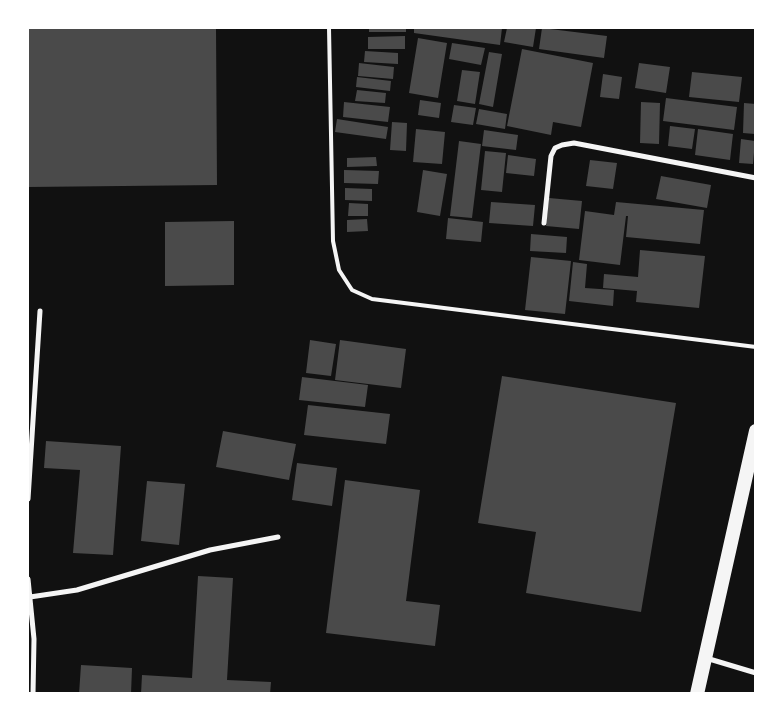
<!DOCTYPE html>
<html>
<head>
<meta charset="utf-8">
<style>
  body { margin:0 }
  #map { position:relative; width:783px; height:721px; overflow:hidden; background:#111; font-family:Lato,sans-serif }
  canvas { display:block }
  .frame { position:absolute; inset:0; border:29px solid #fff; pointer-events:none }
</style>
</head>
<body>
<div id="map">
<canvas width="783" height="721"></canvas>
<div class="frame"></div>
</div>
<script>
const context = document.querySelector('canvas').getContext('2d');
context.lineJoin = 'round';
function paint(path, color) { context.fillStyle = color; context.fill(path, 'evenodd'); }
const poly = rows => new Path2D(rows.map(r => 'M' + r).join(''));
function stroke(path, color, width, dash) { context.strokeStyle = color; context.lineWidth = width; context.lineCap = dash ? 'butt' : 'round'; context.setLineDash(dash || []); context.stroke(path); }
paint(poly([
  [28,28,216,28,217,185,28,187],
  [369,28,406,28,406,32,369,32],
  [414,28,502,28,500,45,414,33],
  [507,28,536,28,533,47,504,42],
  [542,28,607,36,604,58,539,49],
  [405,36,405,49,368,49,368,37],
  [418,38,447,43,438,98,409,93],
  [452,43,485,48,481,65,449,59],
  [522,49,593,63,581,127,553,122,551,135,507,126],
  [365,51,398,53,398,64,364,62],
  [489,52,502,54,493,107,479,104],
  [359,63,394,67,393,79,358,76],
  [639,63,670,67,666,93,635,88],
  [462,70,480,72,475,104,457,101],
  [692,72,742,77,739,102,689,97],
  [603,74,622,77,619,99,600,97],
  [357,77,391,81,390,91,356,87],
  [357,90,386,93,385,103,355,101],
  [666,98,737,107,734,130,663,121],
  [420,100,441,103,439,118,418,115],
  [344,102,390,107,388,122,343,117],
  [641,102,660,103,659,144,640,143],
  [744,103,756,104,755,134,743,133],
  [454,105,476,108,473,125,451,122],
  [479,109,507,114,505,129,476,124],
  [337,119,388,127,386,139,335,132],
  [392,122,407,123,406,151,390,150],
  [670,126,695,129,692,149,668,146],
  [416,129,445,132,442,164,413,162],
  [698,129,733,134,730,160,695,155],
  [484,130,518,135,516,150,482,146],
  [741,139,755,141,753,164,739,163],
  [459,141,481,144,472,218,450,216],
  [485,151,506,153,502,192,481,190],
  [508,155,536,159,534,176,506,173],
  [376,157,377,166,347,167,347,158],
  [590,160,617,163,613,189,586,186],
  [344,170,379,171,378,184,344,183],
  [423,170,447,174,440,216,417,212],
  [661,176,711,185,707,208,656,199],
  [345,188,372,189,372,201,345,200],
  [549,198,582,201,579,229,546,226],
  [491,202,535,205,533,226,489,223],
  [616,202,704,210,700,244,626,237,628,216,626,216,620,265,579,260,585,211,614,215],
  [349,203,368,204,368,216,348,216],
  [448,218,483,222,481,242,446,239],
  [367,219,368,231,347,232,347,220],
  [234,221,234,285,165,286,165,222],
  [531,234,567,237,566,253,530,251],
  [640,250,705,256,699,308,636,302,637,291,603,288,604,274,638,277],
  [531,257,571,261,565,314,525,310],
  [573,262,587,264,585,288,614,290,613,306,569,301],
  [310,340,336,344,331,376,306,373],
  [340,340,406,349,401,388,335,380],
  [502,376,676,403,641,612,526,593,536,532,478,523],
  [302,377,368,385,365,407,299,400],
  [308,405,390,414,386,444,304,435],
  [223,431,296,444,289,480,216,467],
  [46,441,121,446,113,555,73,553,80,470,44,468],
  [297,463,337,468,332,506,292,500],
  [345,480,420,490,406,601,440,605,435,646,326,633],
  [147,481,185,484,179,545,141,541],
  [198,576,233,578,227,680,271,682,270,694,141,694,142,675,192,678],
  [81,665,132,668,131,694,79,694]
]), '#4a4a4a');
stroke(poly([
  [329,28,333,241,339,270,352,290,372,299,756,347]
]), '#f5f5f5', 4);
stroke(poly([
  [544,223,551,156,555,148,562,145,574,143,756,178],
  [28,499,40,311],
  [28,579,34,639,33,694],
  [30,597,77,590,210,550,278,537],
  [706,658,756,673]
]), '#f5f5f5', 5);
stroke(poly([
  [697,694,756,431]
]), '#f5f5f5', 14);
</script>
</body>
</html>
